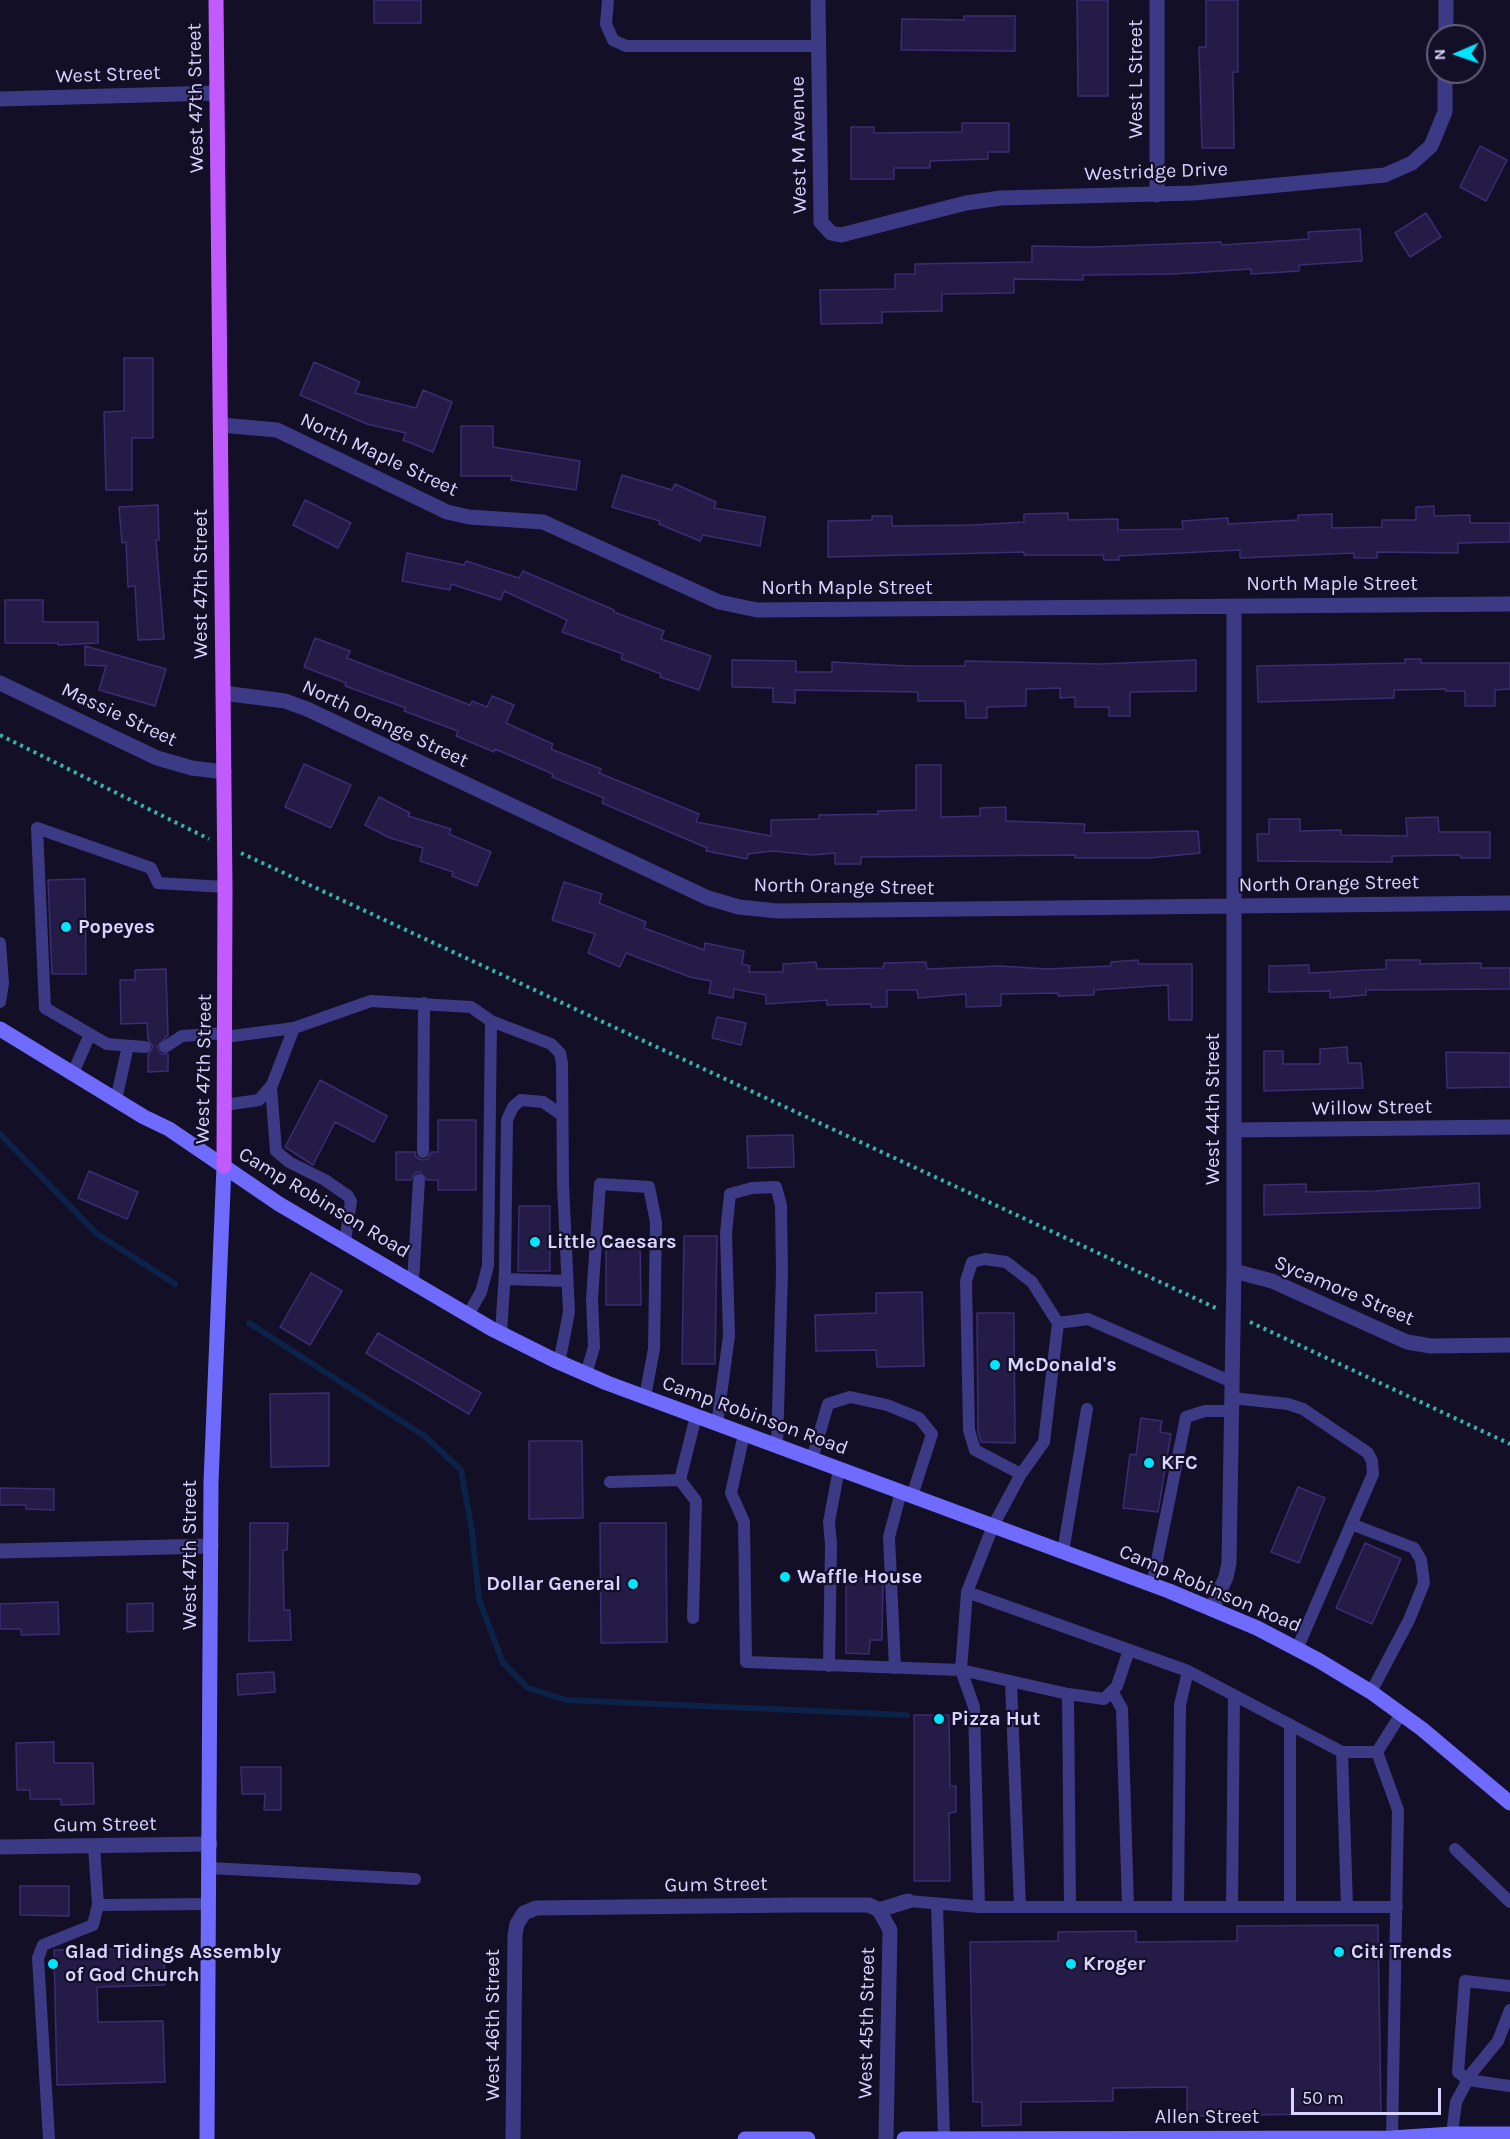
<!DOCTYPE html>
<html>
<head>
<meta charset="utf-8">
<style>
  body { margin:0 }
  #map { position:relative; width:1510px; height:2139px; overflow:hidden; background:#130f26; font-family:Karla,sans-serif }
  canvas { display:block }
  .north { position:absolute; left:1426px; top:24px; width:60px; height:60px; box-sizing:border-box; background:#130f26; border:2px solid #625e7d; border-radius:50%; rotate:268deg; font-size:16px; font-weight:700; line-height:24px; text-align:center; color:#d9d4ff }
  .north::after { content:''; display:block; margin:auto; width:21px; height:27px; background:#00e5ff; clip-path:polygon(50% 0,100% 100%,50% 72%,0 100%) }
  .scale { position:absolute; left:1291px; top:2088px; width:150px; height:27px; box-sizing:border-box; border:3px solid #d9d4ff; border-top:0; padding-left:8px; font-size:18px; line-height:21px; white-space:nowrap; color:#d9d4ff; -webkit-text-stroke:4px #130f26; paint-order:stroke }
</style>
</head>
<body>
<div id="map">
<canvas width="1510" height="2139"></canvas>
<div class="north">N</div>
<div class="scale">50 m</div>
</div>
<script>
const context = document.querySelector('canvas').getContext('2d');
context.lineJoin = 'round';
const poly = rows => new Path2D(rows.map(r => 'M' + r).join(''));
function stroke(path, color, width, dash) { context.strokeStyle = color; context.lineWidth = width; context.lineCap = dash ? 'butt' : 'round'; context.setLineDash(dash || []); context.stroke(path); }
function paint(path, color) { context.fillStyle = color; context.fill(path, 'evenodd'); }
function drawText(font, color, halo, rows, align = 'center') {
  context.font = font + ' Karla,sans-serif'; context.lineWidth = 4.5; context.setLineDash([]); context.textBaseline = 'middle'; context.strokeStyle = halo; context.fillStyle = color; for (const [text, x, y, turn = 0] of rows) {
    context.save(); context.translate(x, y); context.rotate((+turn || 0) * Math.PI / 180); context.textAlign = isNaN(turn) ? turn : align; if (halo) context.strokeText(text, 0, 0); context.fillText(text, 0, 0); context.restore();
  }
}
stroke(poly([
  [0,1134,96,1233,175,1284],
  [249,1323,426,1437,461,1470,472,1531,479,1599,503,1663,528,1688,566,1700,907,1715]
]), '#0c2248', 6);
const building = poly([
  [374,0,421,0,421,23,374,23,374,0],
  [1077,0,1108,0,1108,96,1078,96,1077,0],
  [1206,0,1238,0,1238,72,1233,72,1234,148,1202,148,1199,47,1206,47,1206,0],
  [964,16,1015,16,1015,51,901,50,902,19,964,20,964,16],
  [962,123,1009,123,1009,152,988,152,988,159,930,161,930,168,894,168,894,179,851,179,851,127,874,127,874,133,962,132,962,123],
  [1480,146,1507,160,1486,201,1460,187,1480,146],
  [1426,213,1441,237,1410,257,1395,233,1426,213],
  [1360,229,1362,261,1299,265,1299,271,1251,274,1251,269,1174,274,1083,275,1083,280,1014,279,1014,293,942,294,942,311,882,312,882,323,821,324,820,290,895,289,895,274,915,274,915,264,1032,262,1032,246,1094,247,1221,242,1222,245,1309,239,1308,232,1360,229],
  [124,358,153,358,153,438,132,438,132,490,106,490,104,412,124,411,124,358],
  [314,362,360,382,355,393,416,408,423,390,452,402,433,452,403,440,406,433,367,424,300,395,314,362],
  [461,426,493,426,493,447,580,461,576,490,511,480,512,476,461,476,461,426],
  [622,475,672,490,675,484,716,502,714,508,765,517,760,546,703,535,700,541,659,524,660,521,612,507,622,475],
  [305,500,351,523,338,548,293,525,305,500],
  [158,505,159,540,156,540,164,639,138,640,135,586,128,587,126,542,122,543,119,507,158,505],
  [1434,506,1434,516,1470,515,1470,523,1510,523,1510,542,1458,543,1458,553,1377,552,1377,558,1354,558,1354,553,1240,558,1240,550,1119,556,1119,560,1104,560,1103,555,1024,555,1024,552,828,557,828,521,872,520,872,516,892,516,892,526,973,525,1024,522,1024,514,1068,513,1068,520,1118,519,1118,530,1183,529,1182,521,1228,518,1228,524,1298,520,1298,515,1332,514,1332,528,1382,527,1382,520,1416,520,1416,507,1434,506],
  [407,553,464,565,466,561,519,578,523,571,614,610,614,612,664,631,661,639,711,656,699,690,660,677,661,674,621,659,623,654,562,632,567,620,504,591,501,600,451,584,450,590,402,581,407,553],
  [5,600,43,600,43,622,98,622,98,643,58,645,58,643,5,643,5,600],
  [315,638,350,651,347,658,470,705,472,701,487,707,492,696,514,705,506,723,553,744,551,749,601,769,599,773,699,814,696,822,771,836,771,820,819,819,819,815,878,814,878,811,916,810,916,765,941,765,941,817,980,816,980,808,1006,807,1006,821,1085,824,1084,833,1198,831,1200,853,1150,858,1075,858,1075,855,861,857,861,864,835,864,835,853,813,855,772,851,748,854,747,859,706,851,707,848,602,803,604,798,552,777,553,774,495,749,494,752,456,736,458,731,404,711,406,708,345,686,346,683,304,667,315,638],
  [85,646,166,669,155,706,99,690,106,666,85,665,85,646],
  [1405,659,1421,659,1421,663,1510,663,1510,689,1495,690,1495,706,1465,706,1465,691,1446,691,1446,689,1394,690,1394,698,1258,702,1257,666,1405,663,1405,659],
  [732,660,796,661,796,672,832,672,832,662,908,666,965,666,965,661,1100,664,1196,660,1196,691,1130,692,1130,716,1109,716,1109,707,1075,707,1075,697,1060,698,1060,688,1026,689,1026,706,987,707,987,718,966,718,965,701,918,701,918,692,795,690,795,703,773,702,773,688,732,687,732,660],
  [304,764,351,785,331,828,285,807,304,764],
  [379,797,410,813,408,816,451,829,449,834,491,852,477,886,452,876,453,872,420,861,423,848,390,838,365,825,379,797],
  [1438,817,1439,832,1490,832,1490,858,1461,858,1460,855,1392,856,1392,862,1258,861,1257,834,1269,834,1269,819,1300,819,1300,831,1341,830,1341,835,1407,836,1406,818,1438,817],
  [85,879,86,974,52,974,48,880,85,879],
  [564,882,602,894,599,903,646,922,644,928,704,950,705,943,744,951,742,964,750,966,749,972,783,972,783,964,816,962,817,969,883,968,884,963,926,962,927,969,1000,966,1047,969,1111,966,1111,962,1138,960,1139,964,1192,964,1192,1020,1169,1020,1168,985,1094,990,1094,995,1058,996,1058,993,1001,994,1001,1006,966,1007,966,994,918,998,917,990,887,990,887,1007,871,1007,871,1004,827,1005,827,1000,766,1004,766,995,734,989,733,998,709,993,711,981,690,977,626,953,620,967,588,953,595,934,552,920,564,882],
  [1386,960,1420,960,1420,964,1481,963,1481,968,1510,968,1510,989,1366,990,1366,995,1330,998,1330,991,1269,992,1269,966,1309,965,1309,973,1386,969,1386,960],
  [166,969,168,1035,157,1047,161,1054,168,1054,168,1071,148,1072,148,1055,153,1047,148,1039,147,1023,121,1024,120,980,135,980,135,970,166,969],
  [717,1017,746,1023,741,1045,712,1038,717,1017],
  [1347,1047,1348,1063,1361,1063,1363,1088,1264,1091,1264,1051,1283,1051,1283,1064,1320,1064,1320,1049,1347,1047],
  [1446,1052,1510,1053,1510,1087,1447,1088,1446,1052],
  [320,1080,387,1116,374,1142,335,1122,313,1165,285,1147,320,1080],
  [438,1120,476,1120,476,1190,438,1190,438,1180,427,1180,420,1172,415,1173,411,1180,396,1180,396,1152,415,1152,416,1157,422,1160,428,1159,431,1152,438,1152,438,1120],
  [793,1135,794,1167,748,1168,747,1136,793,1135],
  [89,1171,138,1192,127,1219,78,1198,89,1171],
  [1479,1183,1480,1208,1264,1215,1264,1185,1306,1184,1306,1192,1376,1191,1479,1183],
  [519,1206,550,1206,550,1271,518,1271,519,1206],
  [684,1236,717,1236,715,1364,682,1364,684,1236],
  [606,1242,640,1242,641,1305,606,1305,606,1242],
  [311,1273,342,1291,310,1345,280,1327,311,1273],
  [922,1292,924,1366,877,1367,876,1350,816,1351,815,1315,876,1313,876,1293,922,1292],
  [977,1313,1014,1313,1015,1443,981,1442,978,1431,977,1313],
  [378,1333,481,1393,469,1414,366,1353,378,1333],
  [329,1393,329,1466,271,1467,270,1394,329,1393],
  [1141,1418,1162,1421,1160,1432,1171,1434,1158,1512,1123,1508,1130,1454,1136,1455,1141,1418],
  [529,1441,582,1441,583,1518,529,1519,529,1441],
  [1298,1487,1325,1498,1299,1563,1271,1552,1298,1487],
  [0,1488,54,1489,54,1510,26,1509,26,1505,0,1505,0,1488],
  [250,1523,288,1523,287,1550,283,1550,284,1610,290,1610,291,1640,249,1641,250,1523],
  [600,1523,666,1523,667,1642,601,1643,600,1523],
  [1365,1543,1401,1559,1372,1624,1336,1608,1365,1543],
  [846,1578,883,1579,882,1640,870,1640,869,1654,846,1653,846,1578],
  [58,1602,59,1634,21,1635,21,1629,0,1629,0,1604,58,1602],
  [153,1603,153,1631,127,1632,127,1604,153,1603],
  [274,1672,275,1692,238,1695,237,1674,274,1672],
  [914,1715,949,1715,950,1786,956,1786,956,1812,949,1813,950,1881,914,1881,914,1715],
  [54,1742,54,1763,93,1763,94,1804,61,1805,61,1799,30,1799,30,1790,17,1790,16,1743,54,1742],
  [241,1767,281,1767,281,1810,264,1810,265,1794,242,1794,241,1767],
  [20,1886,69,1886,69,1916,20,1915,20,1886],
  [1378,1925,1381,2113,1187,2116,1187,2087,1113,2088,1113,2101,1021,2102,1021,2125,982,2126,982,2102,973,2102,970,1942,1058,1941,1058,1932,1136,1931,1136,1942,1237,1941,1237,1926,1378,1925],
  [164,1948,165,1985,97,1987,98,2022,163,2021,165,2082,57,2085,54,1950,164,1948]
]);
paint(building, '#241b47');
stroke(building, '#3b2d73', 1.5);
stroke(poly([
  [0,735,209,839],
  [241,853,1218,1309],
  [1250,1322,1510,1444]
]), '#2fb8b0', 4, [3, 4.5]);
stroke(poly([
  [608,0,606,24,613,40,626,46,819,46],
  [0,943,3,983,0,1002],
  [225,1037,294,1028,371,1001,471,1007,491,1021],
  [145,1047,107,1044,45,1008,37,828,151,868,158,883,225,887],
  [165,1047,182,1036,226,1033],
  [73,1073,90,1034],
  [271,1087,276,1151,289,1162,325,1180,348,1196,351,1201,345,1242],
  [116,1100,128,1046],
  [225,1105,259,1100,272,1085,294,1028],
  [423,1152,424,1003],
  [505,1279,567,1281],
  [413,1282,419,1180],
  [468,1315,481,1292,488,1266,491,1021,551,1044,560,1053,562,1063,563,1185,569,1312,559,1363],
  [1058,1323,1088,1319,1232,1382],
  [501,1333,505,1272,507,1120,513,1107,521,1100,543,1102,562,1115],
  [586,1374,594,1347,592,1299,600,1184,649,1187,656,1222,654,1349,645,1397],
  [1232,1398,1288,1404,1303,1409,1368,1453,1372,1461,1373,1474,1297,1649],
  [717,1424,729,1336,726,1233,730,1194,752,1188,776,1187,781,1205,782,1273,777,1446],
  [744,1434,731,1493,744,1522,746,1662,961,1670,967,1592],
  [812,1459,828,1404,850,1397,887,1405,919,1418,932,1434,912,1496],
  [1021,1474,975,1450,969,1430,966,1281,972,1262,985,1259,1006,1262,1032,1282,1058,1323,1044,1442,1021,1474,993,1526,967,1592,1188,1671,1342,1752,1377,1752],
  [680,1480,696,1501,693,1618],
  [610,1482,680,1480,696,1416],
  [1351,1524,1414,1548,1421,1560,1424,1583,1409,1620,1371,1692],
  [1063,1552,1087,1409],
  [1152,1585,1186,1417,1205,1411,1232,1411],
  [829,1666,831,1544,829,1522,839,1469],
  [895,1668,889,1537,901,1492],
  [961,1670,1068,1694,1104,1699,1117,1686,1129,1650],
  [1011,1682,1020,1907],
  [1112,1691,1122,1709,1128,1907],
  [1068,1694,1070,1907],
  [1290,1725,1290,1907],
  [1342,1752,1347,1907],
  [1455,1849,1510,1902],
  [210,1868,415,1879],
  [908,1901,979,1907,974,1707,961,1670],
  [937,1904,944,2138],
  [98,1905,209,1904],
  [979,1907,1397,1907],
  [1178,1907,1180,1705,1188,1671],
  [1232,1907,1234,1696],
  [1510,1986,1465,1981,1458,2072,1468,2080,1510,2086],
  [1452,2134,1456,2102,1471,2074,1498,2041,1510,2010],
  [1392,2138,1398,1810,1377,1752,1401,1714],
  [49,2139,38,1958,43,1945,93,1925,98,1905,94,1846]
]), '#3d3a85', 12);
stroke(poly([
  [818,0,821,222,831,233,841,235,966,203,1001,198,1194,193,1385,175,1412,163,1431,146,1445,112,1445,72],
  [1157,0,1157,195],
  [1446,36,1446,0],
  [0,99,217,93],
  [221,425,277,430,447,512,469,517,543,522,719,602,757,610,1510,604],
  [0,683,157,758,192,768,224,772],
  [223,693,285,701,307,709,708,898,739,907,777,911,1510,903],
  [1234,1130,1510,1127],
  [1234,1271,1272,1281,1407,1342,1431,1346,1510,1345],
  [0,1551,211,1546],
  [1212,1609,1226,1577,1229,1563,1234,1271,1234,606],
  [0,1847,210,1844],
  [879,1910,890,1930,886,2139],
  [513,2139,515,1935,517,1924,524,1913,536,1908,794,1905,869,1905,879,1910,908,1901]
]), '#3d3a85', 15);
stroke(poly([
  [0,1029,144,1117,169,1129,279,1204,492,1329,554,1360,607,1383,1169,1591,1257,1628,1318,1660,1371,1692,1422,1729,1510,1803],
  [207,2139,211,1482,224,1166],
  [745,2139,808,2139],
  [904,2139,1392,2138,1452,2134,1510,2134]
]), '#6f6bff', 15);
stroke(poly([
  [216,0,225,887,224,1166]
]), '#c25bff', 15);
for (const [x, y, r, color] of [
  [66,927,6,"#00e5ff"],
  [535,1242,6,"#00e5ff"],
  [995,1365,6,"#00e5ff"],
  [1149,1463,6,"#00e5ff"],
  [785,1577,6,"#00e5ff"],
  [633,1584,6,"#00e5ff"],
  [939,1719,6,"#00e5ff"],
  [1339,1952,6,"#00e5ff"],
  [53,1964,6,"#00e5ff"],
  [1071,1964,6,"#00e5ff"]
]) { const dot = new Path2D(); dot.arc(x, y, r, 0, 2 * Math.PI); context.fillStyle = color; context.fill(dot); stroke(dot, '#130f26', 2); }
drawText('20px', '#d9d4ff', '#130f26', [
  ["West Street",108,75,-2],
  ["West L Street",1136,79,-90],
  ["West 47th Street",196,98,-91],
  ["West M Avenue",799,145,-91],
  ["Westridge Drive",1156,172,-2],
  ["North Maple Street",379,455,25],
  ["West 47th Street",201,584,-90],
  ["North Maple Street",1332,584],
  ["North Maple Street",847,588],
  ["Massie Street",119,715,25],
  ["North Orange Street",385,724,25],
  ["North Orange Street",1329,884,-1],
  ["North Orange Street",844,887,1],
  ["West 47th Street",204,1069,-89],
  ["Willow Street",1372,1108,-1],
  ["West 44th Street",1213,1109,-90],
  ["Camp Robinson Road",324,1203,31],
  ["Sycamore Street",1344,1291,23],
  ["Camp Robinson Road",755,1416,20],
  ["West 47th Street",190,1555,-90],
  ["Camp Robinson Road",1210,1589,23],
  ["Gum Street",105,1825,-1],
  ["Gum Street",716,1885,-1],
  ["West 45th Street",867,2023,-89],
  ["West 46th Street",493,2025,-90],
  ["Allen Street",1207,2117]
]);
drawText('bold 20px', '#d9d4ff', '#130f26', [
  ["Popeyes",78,927],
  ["Little Caesars",547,1242],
  ["McDonald's",1007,1365],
  ["KFC",1161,1463],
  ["Waffle House",797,1577],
  ["Dollar General",621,1584,"right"],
  ["Pizza Hut",951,1719],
  ["Glad Tidings Assembly",65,1952],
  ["of God Church",65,1975],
  ["Citi Trends",1351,1952],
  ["Kroger",1083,1964]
], 'left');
</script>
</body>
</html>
